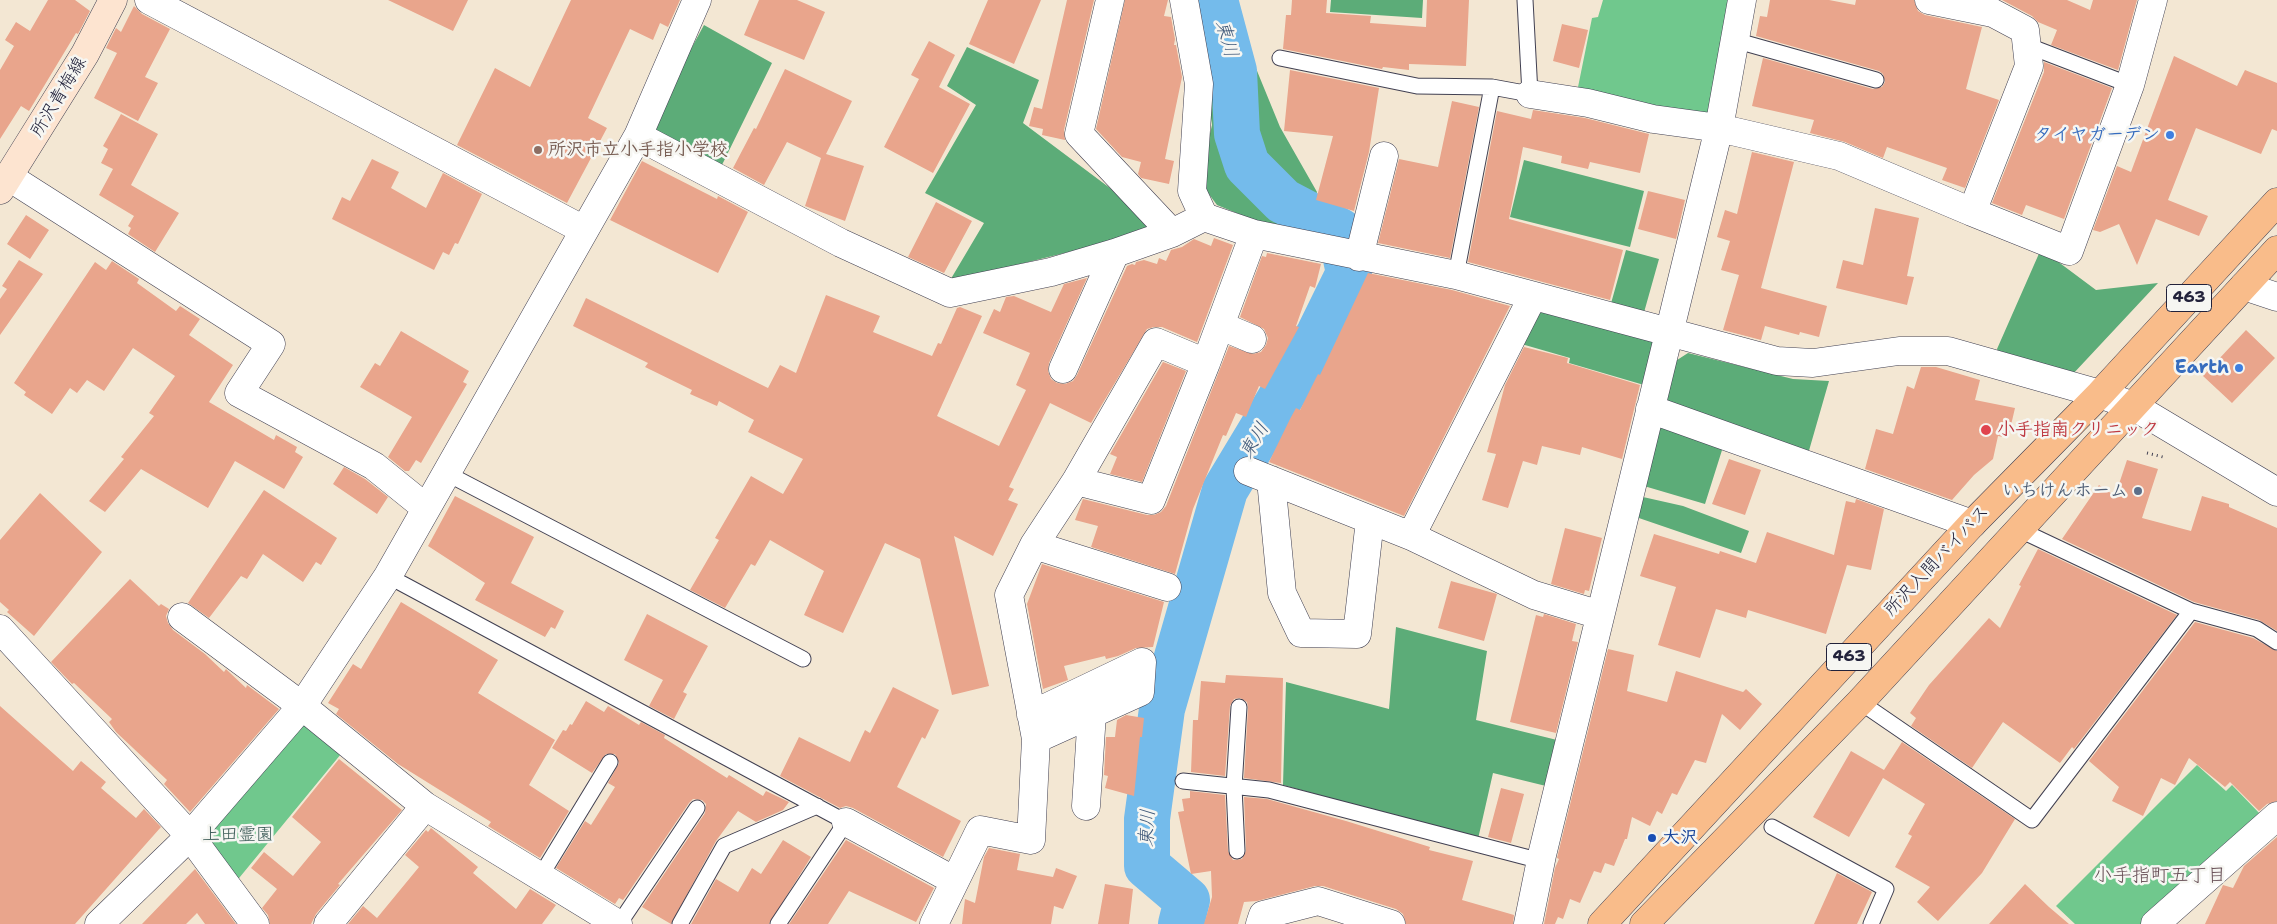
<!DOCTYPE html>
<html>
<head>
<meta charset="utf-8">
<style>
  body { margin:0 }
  canvas { display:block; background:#f3e7d3 }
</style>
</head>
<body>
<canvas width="2277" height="924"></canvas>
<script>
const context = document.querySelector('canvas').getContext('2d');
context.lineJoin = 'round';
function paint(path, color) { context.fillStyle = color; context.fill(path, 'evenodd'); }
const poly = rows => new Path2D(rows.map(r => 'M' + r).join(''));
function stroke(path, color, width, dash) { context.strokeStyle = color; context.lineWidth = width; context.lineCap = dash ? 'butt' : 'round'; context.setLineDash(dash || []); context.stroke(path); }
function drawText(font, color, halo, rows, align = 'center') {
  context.font = font + ' "Shantell Sans","Klee One",sans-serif'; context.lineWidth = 5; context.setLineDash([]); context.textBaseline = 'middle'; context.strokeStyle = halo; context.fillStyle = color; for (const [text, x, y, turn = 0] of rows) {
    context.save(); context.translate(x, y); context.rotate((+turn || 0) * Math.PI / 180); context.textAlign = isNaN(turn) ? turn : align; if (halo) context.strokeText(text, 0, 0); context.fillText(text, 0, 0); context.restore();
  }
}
paint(poly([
  [1603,0,1732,0,1713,119,1577,92,1592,18,1598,17],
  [301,722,341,754,235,883,203,840],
  [2197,765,2226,791,2232,785,2262,816,2144,924,2075,924,2056,906]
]), '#70c88d');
paint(poly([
  [1194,0,1236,0,1246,44,1280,127,1317,192,1303,234,1251,219,1217,205,1199,181,1212,125],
  [1331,0,1423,0,1422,18,1330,12],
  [704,25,772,63,720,169,647,130],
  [967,47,1039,80,1023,123,1150,218,1149,232,952,281,952,277,984,223,925,193,976,105,947,86],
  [1524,160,1644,191,1630,247,1510,217],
  [2041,249,2096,290,2158,283,2072,375,1998,352,1997,349],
  [1626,250,1659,259,1643,316,1610,307],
  [1547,306,1655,337,1644,385,1569,363,1570,358,1518,343,1534,312],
  [1688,353,1793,379,1829,381,1806,461,1665,405,1674,362],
  [1665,426,1723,447,1705,504,1644,486,1657,427],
  [1643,497,1683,506,1749,531,1741,553,1633,516],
  [1396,627,1487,651,1476,720,1557,740,1546,786,1493,773,1478,839,1283,785,1286,682,1389,709]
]), '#5cac78');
stroke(poly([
  [1181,924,1187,900,1147,866,1147,819,1162,709,1225,490,1319,334,1349,273,1340,231,1283,201,1247,165,1237,134,1234,71,1215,0]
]), '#74bbeb', 46);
paint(poly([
  [48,0,75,0,90,11,78,34,76,33,29,111,21,106,0,139,0,70,14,46,5,40,16,22,30,31],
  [388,0,468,0,453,31],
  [571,0,680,0,668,27,660,23,653,40,630,29,588,118,607,128,567,203,457,145,495,68,530,87],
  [759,0,797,0,825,12,804,60,744,35],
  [988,0,1041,0,1014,64,969,44],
  [1067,0,1094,0,1064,130,1065,140,1042,135,1043,129,1029,126,1034,107,1042,109],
  [1125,0,1168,0,1164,16,1171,17,1175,39,1174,45,1176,45,1182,77,1165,159,1174,161,1169,184,1141,178,1138,174,1141,162,1122,157,1096,129],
  [1292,0,1327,0,1326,13,1371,16,1370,23,1426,27,1427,0,1469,0,1466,66,1409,64,1409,70,1383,67,1382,69,1283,49,1286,15,1291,15],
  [1770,0,1829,0,1855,5,1856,0,1914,0,1918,11,1925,15,1982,27,1966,89,1999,100,1965,188,1942,180,1947,168,1887,147,1883,158,1845,142,1810,133,1814,120,1752,106,1763,58,1873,89,1882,87,1885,82,1883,74,1879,71,1756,36,1760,16,1767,17],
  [2002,0,2067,0,2090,10,2093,0,2137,0,2118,70,2051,45,2057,30,2038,22,2032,16],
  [134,6,142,14,170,29,145,77,158,83,138,121,94,98,117,53,106,48,116,28,121,32],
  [1562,24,1588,30,1579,68,1553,61],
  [929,41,955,55,939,87,970,104,933,173,884,147,919,79,911,75],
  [2174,56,2237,86,2245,70,2277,83,2277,131,2272,129,2261,154,2196,128,2168,200,2208,216,2199,236,2156,219,2137,265,2119,224,2100,232,2093,230,2117,166,2131,172],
  [2044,62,2112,88,2064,219,2026,205,2022,215,1992,203,2044,72],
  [785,69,852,101,826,154,864,166,845,221,805,206,821,158,787,142,764,185,733,168,754,128,756,129],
  [1290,70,1379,88,1369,152,1354,211,1316,200,1333,136,1284,131],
  [1452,101,1479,107,1450,258,1378,243,1399,159,1438,167],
  [1533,110,1585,118,1649,134,1640,173,1590,162,1588,169,1561,163,1562,156,1523,147,1509,219,1623,250,1610,300,1468,262,1497,111,1531,119],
  [121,114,158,134,131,185,179,213,155,252,128,234,131,228,128,226,134,216,99,195,113,169,101,163,108,149,103,146],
  [1752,152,1794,162,1761,288,1827,306,1819,337,1800,332,1799,335,1765,326,1761,340,1723,330,1739,275,1721,270,1730,241,1717,237,1725,210,1737,214],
  [372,159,399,172,391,188,426,208,443,173,482,194,458,244,455,243,449,255,443,252,434,270,332,219,342,197,350,201],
  [642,161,717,199,718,196,748,212,718,273,610,220],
  [1648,191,1685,200,1676,239,1638,229],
  [936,202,972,221,944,273,908,257],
  [1875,208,1919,218,1907,276,1914,277,1907,305,1836,288,1843,260,1863,265],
  [26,215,49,230,30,259,7,244],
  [1214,238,1233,245,1197,342,1162,327,1154,327,1147,329,1091,423,1050,403,1009,487,1014,489,1008,500,1018,504,993,556,954,536,989,686,952,695,920,559,885,543,843,633,804,615,824,571,770,540,755,566,751,564,725,608,690,590,719,540,715,538,751,476,783,494,803,459,748,432,754,420,719,401,717,406,690,394,692,390,645,367,648,363,573,326,586,298,768,388,780,365,796,373,826,295,880,316,873,332,932,356,938,343,941,344,957,308,960,307,982,316,937,416,999,446,1026,390,1016,385,1030,353,983,333,994,309,1000,312,1006,297,1014,296,1051,312,1064,284,1087,278,1049,363,1048,371,1051,379,1057,383,1065,384,1073,381,1077,375,1127,266,1132,264,1135,265,1136,262,1144,260,1157,264,1159,258,1166,261,1171,250,1182,247,1194,239,1211,246],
  [1267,253,1321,264,1315,288,1310,286,1296,326,1299,327,1265,389,1259,386,1246,417,1236,413,1226,436,1223,435,1193,509,1175,574,1091,547,1098,526,1075,520,1083,499,1147,515,1154,515,1161,512,1166,506,1229,346,1253,354,1261,352,1266,345,1268,338,1264,329,1240,317,1262,256,1266,257],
  [19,260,43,274,0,335,0,299,7,289,2,286],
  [112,261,139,279,137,283,176,311,180,306,200,319,189,335,233,365,209,402,274,440,276,435,297,447,295,452,303,457,284,489,235,461,208,508,141,469,105,512,89,501,124,459,121,457,154,416,149,413,175,376,133,348,104,391,87,380,77,393,70,388,52,414,24,395,26,392,14,383,95,262,106,270],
  [1368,273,1452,290,1510,306,1404,516,1269,462,1290,419,1296,408,1300,410,1318,374,1320,375],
  [2246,330,2275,358,2232,403,2203,376],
  [401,331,469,371,463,382,467,384,421,463,416,460,409,471,405,471,388,457,412,417,360,387,375,363,380,366],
  [1524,347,1568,358,1567,363,1640,385,1622,459,1582,447,1580,455,1542,446,1537,465,1523,461,1508,508,1482,500,1496,454,1487,452,1505,385],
  [1163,362,1186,371,1142,482,1110,474,1117,457,1110,454],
  [1921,367,1936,367,1980,380,1975,400,2015,408,2008,438,1998,436,1993,459,1974,475,1952,500,1865,469,1876,429,1893,434,1907,386,1914,389],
  [1729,459,1761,470,1745,515,1712,504],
  [2127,460,2158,469,2142,518,2191,531,2202,496,2229,504,2229,507,2277,528,2277,631,2259,620,2194,602,2062,539,2099,485,2115,496],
  [344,467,365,479,388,497,377,514,333,484],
  [264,490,337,538,321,565,316,562,303,582,263,554,247,579,241,576,209,618,188,603],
  [40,493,102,552,34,636,7,612,9,610,0,602,0,540],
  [455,496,534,537,511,583,564,611,555,629,551,627,545,637,475,600,485,583,428,546],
  [1856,499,1884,509,1871,570,1847,565,1826,634,1748,610,1746,618,1716,609,1700,658,1658,645,1676,587,1640,576,1654,534,1719,554,1720,551,1756,563,1767,532,1834,555,1846,501,1855,503],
  [1565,528,1602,538,1589,591,1585,590,1584,594,1551,584],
  [2038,549,2177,615,2074,749,2072,747,2060,763,2003,722,1972,768,1911,726,1916,718,1910,713,1929,685,1989,618,2000,628,2021,586,2019,585],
  [1042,564,1164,602,1153,647,1136,648,1118,656,1106,659,1105,656,1064,666,1068,680,1043,689,1027,604],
  [130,579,159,606,161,604,169,609,166,616,168,623,173,630,205,654,224,672,226,669,228,671,246,688,247,685,279,709,190,812,164,784,167,780,116,732,109,722,112,719,74,683,72,684,51,662],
  [1451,581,1497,594,1484,641,1438,628],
  [401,602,498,660,478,693,555,740,529,785,569,811,540,858,488,826,491,822,398,764,336,714,339,709,328,703,353,664,361,669],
  [647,614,708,646,683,692,687,694,674,719,649,706,663,680,624,660],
  [1544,614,1576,624,1572,641,1578,642,1556,733,1510,722,1536,615,1543,617],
  [2195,622,2253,638,2277,651,2277,801,2267,804,2259,811,2230,782,2225,787,2189,758,2175,785,2161,778,2143,816,2112,801,2119,787,2089,761],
  [1608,649,1634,655,1627,691,1667,702,1676,671,1743,692,1746,689,1762,704,1740,730,1722,714,1706,763,1695,760,1677,795,1672,793,1662,814,1657,811,1650,826,1632,817,1627,839,1625,839,1614,866,1605,863,1601,873,1594,871,1580,903,1570,899,1563,919,1558,917,1555,924,1544,924,1555,868,1559,859,1557,858],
  [1226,675,1283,678,1281,783,1244,778,1248,708,1247,702,1240,698,1234,699,1230,706,1225,776,1191,772,1193,720,1198,720,1201,681,1225,683],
  [893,687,939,710,925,739,922,737,897,787,961,821,943,857,853,808,846,806,840,808,780,776,799,737,850,762,865,730,870,733],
  [586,701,604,712,608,706,639,725,641,722,665,735,664,738,727,778,729,775,763,796,766,791,789,802,783,810,756,822,738,811,716,841,671,924,642,907,705,813,706,804,702,800,693,799,689,803,626,896,623,900,619,898,615,904,556,868,585,821,591,825,615,787,608,783,619,763,615,754,606,754,592,773,552,748,563,730,566,731,570,724,572,725],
  [0,706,73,771,81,761,106,782,101,788,136,818,144,809,161,827,75,924,0,924],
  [1126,715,1144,718,1142,737,1140,737,1134,796,1105,788,1108,776,1104,775,1106,737,1115,737,1117,720],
  [1902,742,2015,819,1982,873,1938,921,1917,902,1930,887,1895,867,1912,836,1908,834,1925,804,1883,778,1849,837,1813,817,1851,751,1884,770],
  [339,759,402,810,338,884,340,885,316,914,311,924,270,924,268,915,262,908,277,889,251,868,264,852,293,876,321,842,292,817],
  [1501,788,1524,794,1511,843,1488,837],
  [1190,791,1225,795,1228,851,1233,860,1242,859,1246,851,1244,797,1267,799,1346,821,1430,847,1429,850,1473,861,1462,900,1514,915,1513,924,1406,924,1403,914,1396,909,1323,886,1315,886,1257,901,1244,902,1238,924,1204,924,1212,897,1211,871,1191,874,1178,812,1184,811,1182,799,1190,798],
  [431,828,478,867,473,873,516,909,530,889,556,905,542,924,348,924,363,906,377,918,419,867,405,855,426,830,428,832],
  [2277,837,2277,924,2205,924,2223,885,2233,888,2244,866],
  [783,840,811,857,769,924,691,924,716,879,738,892,752,868,761,874],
  [846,840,934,888,916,922,849,891,828,924,789,924],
  [989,848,1020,854,1017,870,1053,877,1056,868,1077,876,1063,909,1054,906,1051,924,962,924,965,899,975,903,984,857],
  [195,869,236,924,205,924,197,913,186,924,142,924],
  [1837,873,1872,892,1857,924,1814,924],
  [1105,884,1133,889,1129,924,1098,924],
  [2025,884,2049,907,2069,924,1989,924]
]), '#e9a58c');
const service = poly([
  [1734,40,1876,80],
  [2026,45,2130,85],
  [1280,58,1417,86,1492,87,1530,94,1525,0],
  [1456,275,1492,87],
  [446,473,803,659],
  [2020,530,2191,611,2257,629,2277,642],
  [388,576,846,822,778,924],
  [1860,702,2032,820,2191,611],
  [1183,781,1269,790,1541,861],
  [1772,827,1886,889,1871,924],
  [1237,851,1234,787,1239,707],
  [540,877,610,762],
  [619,924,697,808],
  [680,924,724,846,817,806]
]);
const minor = poly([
  [149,0,584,230],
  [1110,0,1079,134,1172,233],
  [1184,0,1199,84,1192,191,1204,217],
  [1530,94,1588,103,1653,119,1719,128,1839,156,1972,212,2029,66,2025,30,1993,13,1929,0],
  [638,136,841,243,950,293,1051,272,1115,253,1172,233,1204,217,1254,234,1456,275,1777,361,1813,363,1899,351,1948,351,2100,394],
  [9,177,271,344,239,393,374,466,426,508],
  [1972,212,2069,251,2130,85,2153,0],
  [1359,257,1384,156],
  [2244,286,2277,297],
  [1533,296,1411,536,1534,595,1600,615],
  [1221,326,1252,339],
  [1063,369,1115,253],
  [1650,409,1972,524],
  [1248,471,1411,536],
  [1271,480,1282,593,1301,633,1357,634,1370,520],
  [1076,481,1151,500,1206,363],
  [1034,545,1167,587],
  [182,617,302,706,425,806,618,924],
  [0,629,190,836,255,924],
  [1031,715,1142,662,1140,692,1036,739],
  [1086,806,1092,713],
  [846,822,955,881],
  [99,924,190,836,302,706,388,576,638,136,697,0],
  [328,924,425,806],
  [934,924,980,830,1031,840,1036,739,1009,595,1034,545,1076,481,1156,342,1206,363,1254,234],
  [1260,924,1263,915,1318,901,1391,924],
  [1528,924,1542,855,1719,128,1742,0],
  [2155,924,2277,816]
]);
const tertiary = poly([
  [2100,394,2133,406,2277,492]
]);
const secondary = poly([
  [0,190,85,54,113,0]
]);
const trunk = poly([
  [1602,924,1972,524,2100,394,2277,202],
  [1644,924,1860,702,2277,250]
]);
stroke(service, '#414052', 17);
stroke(minor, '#414052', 29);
stroke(tertiary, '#414052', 29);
stroke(secondary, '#414052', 29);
stroke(trunk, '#414052', 29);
stroke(poly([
  [2147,453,2163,457]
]), '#414052', 3, [1, 4]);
stroke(service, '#fff', 15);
stroke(minor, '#fff', 28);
stroke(tertiary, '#fff', 28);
stroke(secondary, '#fde4d0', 28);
stroke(trunk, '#f9bc8a', 28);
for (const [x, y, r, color] of [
  [2170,135,5,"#3f7fe0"],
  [538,150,5,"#8d6e63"],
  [2239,368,5,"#3f7fe0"],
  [1986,430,6,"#e0444e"],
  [2138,491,5,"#5c6f8a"],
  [1652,838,5,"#1a4fb4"]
]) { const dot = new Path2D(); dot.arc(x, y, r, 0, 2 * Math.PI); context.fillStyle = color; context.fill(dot); stroke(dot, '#f6f6f2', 2); }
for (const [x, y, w] of [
  [2189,298,45],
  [1849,657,45]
]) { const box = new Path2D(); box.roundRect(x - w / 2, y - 13.5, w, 27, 4); context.fillStyle = '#f6f6f2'; context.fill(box); stroke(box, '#22223b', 1); }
drawText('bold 16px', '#22223b', null, [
  ["463",2189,298],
  ["463",1849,657]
]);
drawText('18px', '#22223b', '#f6f6f2', [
  ["所沢青梅線",59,97,-59],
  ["所沢入間バイパス",1937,561,-47]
]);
drawText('bold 18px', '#366cbe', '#f6f6f2', [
  ["タイヤガーデン",2160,135],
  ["Earth",2229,368]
], 'right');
drawText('bold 18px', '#785e54', '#f6f6f2', [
  ["所沢市立小手指小学校",548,150]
], 'left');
drawText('bold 18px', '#be3a42', '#f6f6f2', [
  ["小手指南クリニック",1997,430]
], 'left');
drawText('bold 18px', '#4e5e75', '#f6f6f2', [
  ["いちけんホーム",2128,491]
], 'right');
drawText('18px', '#3d5c58', '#f6f6f2', [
  ["上田霊園",238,835]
]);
drawText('bold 18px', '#164399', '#f6f6f2', [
  ["大沢",1662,838]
], 'left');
drawText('italic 19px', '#3f5879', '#f6f6f2', [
  ["東川",1226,39,75],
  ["東川",1255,441,-59],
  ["東川",1148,828,-87]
]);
drawText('19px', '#685057', '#f6f6f2', [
  ["小手指町五丁目",2160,876]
]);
</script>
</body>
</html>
